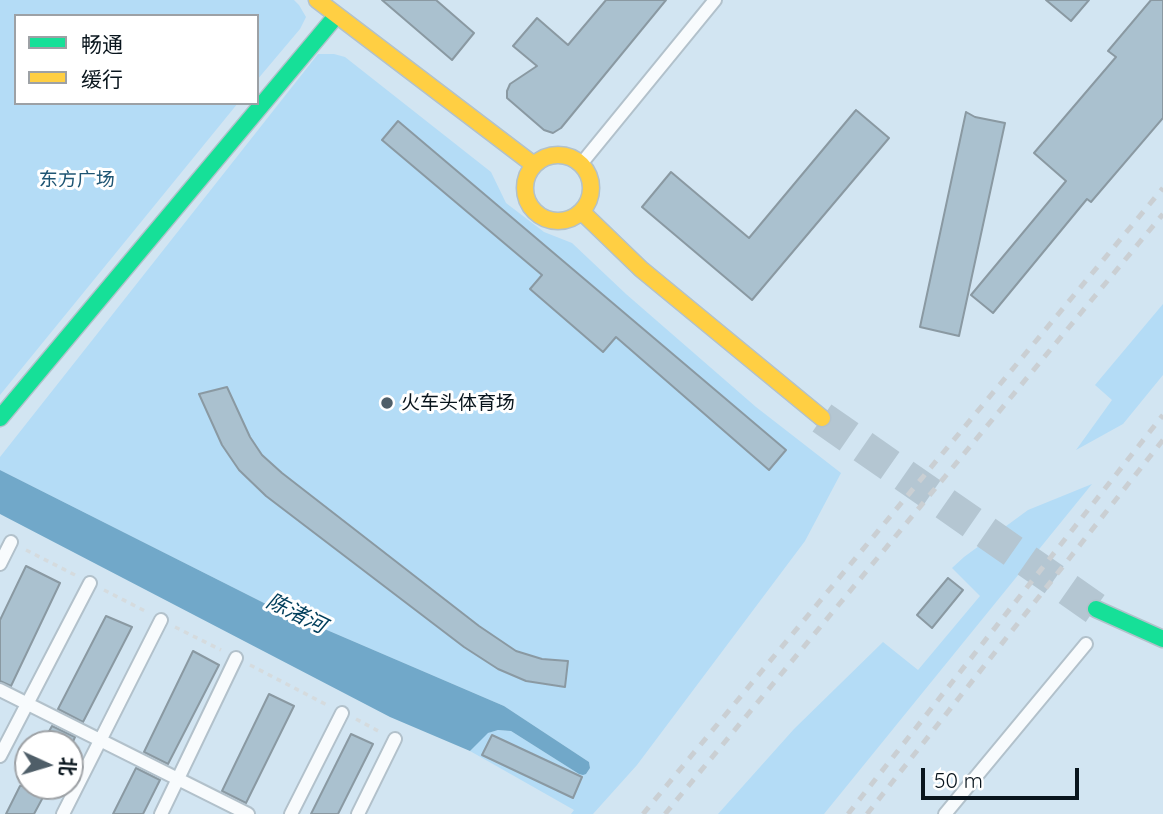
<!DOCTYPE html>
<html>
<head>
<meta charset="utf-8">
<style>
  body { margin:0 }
  #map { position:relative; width:1163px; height:814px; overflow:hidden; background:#d2e5f2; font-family:Quicksand,"Noto Sans SC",sans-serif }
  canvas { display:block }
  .legend { position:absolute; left:14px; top:14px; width:245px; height:91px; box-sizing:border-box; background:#fff; border:2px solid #9da1a5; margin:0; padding:9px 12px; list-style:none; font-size:21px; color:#09151d }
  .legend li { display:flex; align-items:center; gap:14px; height:35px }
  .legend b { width:35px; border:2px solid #9da1a5 }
  .north { position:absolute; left:14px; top:730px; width:70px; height:70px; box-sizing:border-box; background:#fff; border:2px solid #9da1a5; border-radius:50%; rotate:94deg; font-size:19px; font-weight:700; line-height:28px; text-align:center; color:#09151d }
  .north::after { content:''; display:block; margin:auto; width:24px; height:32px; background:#4f5e68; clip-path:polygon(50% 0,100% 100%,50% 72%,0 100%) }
  .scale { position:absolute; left:921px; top:768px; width:158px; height:32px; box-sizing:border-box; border:4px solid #09151d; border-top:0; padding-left:9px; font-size:21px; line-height:24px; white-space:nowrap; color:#09151d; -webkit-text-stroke:5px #fff; paint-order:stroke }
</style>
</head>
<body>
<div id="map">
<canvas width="1163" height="814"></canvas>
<ul class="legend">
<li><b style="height:9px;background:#16e098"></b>畅通</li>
<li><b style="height:9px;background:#ffcf43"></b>缓行</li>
</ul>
<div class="north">北</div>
<div class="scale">50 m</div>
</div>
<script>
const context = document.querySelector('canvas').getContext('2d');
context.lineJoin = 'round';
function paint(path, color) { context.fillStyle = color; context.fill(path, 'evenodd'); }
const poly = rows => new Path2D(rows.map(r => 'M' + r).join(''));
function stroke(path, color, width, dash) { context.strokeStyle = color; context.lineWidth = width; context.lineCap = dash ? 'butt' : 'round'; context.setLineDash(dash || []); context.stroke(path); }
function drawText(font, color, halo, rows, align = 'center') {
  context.font = font + ' Quicksand,"Noto Sans SC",sans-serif'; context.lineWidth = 6; context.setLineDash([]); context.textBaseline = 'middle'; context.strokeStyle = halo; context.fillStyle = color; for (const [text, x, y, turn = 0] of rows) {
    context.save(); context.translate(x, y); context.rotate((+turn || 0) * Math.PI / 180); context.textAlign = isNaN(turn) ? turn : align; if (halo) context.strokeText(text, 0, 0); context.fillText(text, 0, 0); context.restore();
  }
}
paint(poly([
  [0,0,294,0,299,5,306,17,300,29,257,80,257,16,16,16,16,103,238,103,0,395],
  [318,54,334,54,345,57,491,172,506,203,544,232,572,243,626,294,756,407,841,473,805,541,637,765,593,814,571,814,574,810,470,751,487,733,498,730,511,731,579,774,586,774,590,768,589,762,504,706,264,603,0,470,0,457],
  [1163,304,1163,375,1123,424,1076,450,1112,400,1095,385],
  [1092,484,824,814,718,814,794,729,883,642,918,670,980,596,952,568,964,557,1028,510]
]), '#b4dcf6');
paint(poly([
  [0,470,264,603,504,706,589,762,590,768,586,774,583,775,579,774,511,731,498,730,488,733,470,751,390,717,0,514]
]), '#71a8c9');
const building = poly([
  [382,0,436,0,474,33,452,60,382,0],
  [606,0,666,0,561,128,553,133,544,130,507,98,507,91,510,84,537,66,513,46,537,18,568,45,606,0],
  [1046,0,1089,0,1071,21,1046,0],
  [1151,0,1163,0,1163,118,1091,202,1087,199,993,313,971,295,1066,181,1034,153,1116,57,1108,51,1151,0],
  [856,110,889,138,752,300,642,207,671,172,749,238,856,110],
  [966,112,975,117,1005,123,959,336,920,327,966,112],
  [398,121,786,450,769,470,616,337,603,352,530,289,542,275,382,140,398,121],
  [227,387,250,437,262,455,282,473,479,626,516,651,542,659,568,661,565,687,526,681,498,669,464,647,266,496,239,470,222,445,199,394,227,387],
  [26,566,60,583,11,686,0,681,0,620,26,566],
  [948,578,963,590,932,628,917,615,948,578],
  [106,616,132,627,83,722,58,709,106,616],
  [193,651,219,665,168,764,144,752,193,651],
  [269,694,294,706,246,803,222,791,269,694],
  [52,726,75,737,72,744,42,744,52,726],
  [351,734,373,744,338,814,311,814,351,734],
  [492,735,582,777,573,798,482,755,492,735],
  [136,768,160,780,143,814,113,814,136,768],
  [20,786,49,786,34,814,6,814,20,786]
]);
paint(building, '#aac1cf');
stroke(building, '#8a99a2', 2);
stroke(poly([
  [822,418,1096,609]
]), '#b4c6d2', 33, [33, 17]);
const lane = poly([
  [581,164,715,0],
  [0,564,11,542],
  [0,690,248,814],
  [0,756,90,583],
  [63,814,161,620],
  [161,814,236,658],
  [291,814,342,713],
  [358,814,395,739],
  [945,814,1086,644]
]);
const fast = poly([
  [0,418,336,16],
  [1096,609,1163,639]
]);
const slow = poly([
  [317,0,534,165],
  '525 188a33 33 0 1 1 66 0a33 33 0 1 1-66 0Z',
  [582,212,641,269,822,418]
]);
stroke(lane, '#b2c1cb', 16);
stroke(fast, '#b2c1cb', 19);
stroke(slow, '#b2c1cb', 19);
stroke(poly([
  [26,550,75,575],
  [104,590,147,612],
  [175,627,221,650],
  [250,665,327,705],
  [356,719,380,732]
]), '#d5dbde', 3.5, [5, 5]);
stroke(lane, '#f8fbfd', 12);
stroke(fast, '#16e098', 16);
stroke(slow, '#ffcf43', 16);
stroke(poly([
  [643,814,1163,188],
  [665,814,1163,214],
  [848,814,1163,415],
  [867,814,1163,440]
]), '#cacfd3', 5, [9, 9]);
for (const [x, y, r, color] of [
  [387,403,7,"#4f5e68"]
]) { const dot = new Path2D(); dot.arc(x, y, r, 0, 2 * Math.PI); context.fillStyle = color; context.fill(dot); stroke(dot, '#fff', 2.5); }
drawText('19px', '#1f5573', '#fff', [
  ["东方广场",77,180]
]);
drawText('19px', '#09151d', '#fff', [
  ["火车头体育场",401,403]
], 'left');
drawText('italic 21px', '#003e5b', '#fff', [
  ["陈渚河",296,614,26]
]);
</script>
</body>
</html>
